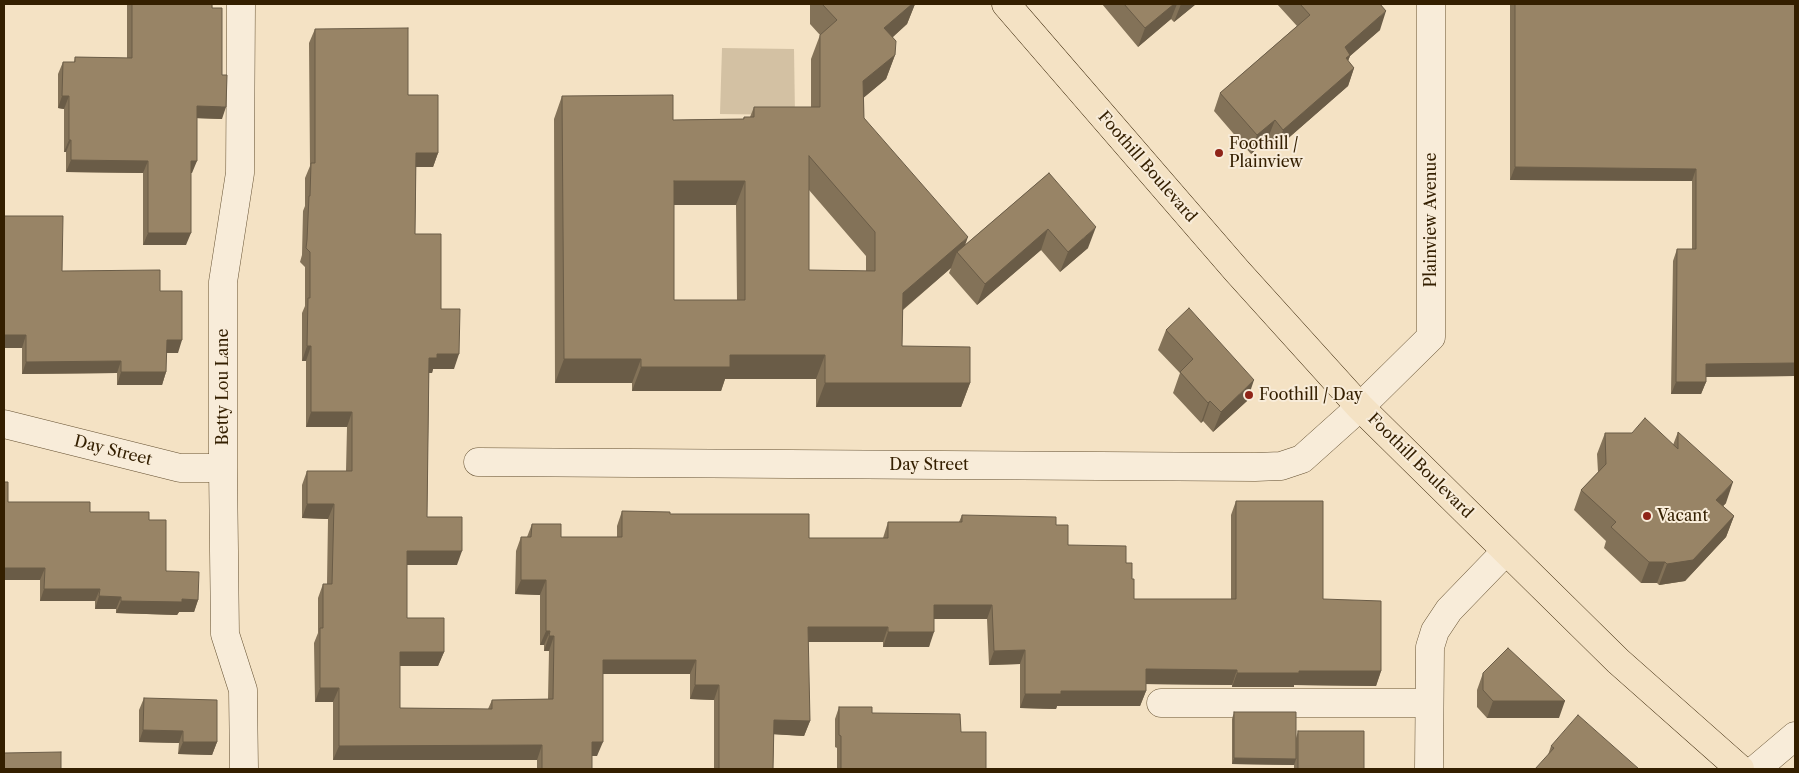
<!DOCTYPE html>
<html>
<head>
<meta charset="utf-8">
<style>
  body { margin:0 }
  #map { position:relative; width:1799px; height:773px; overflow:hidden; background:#f4e2c4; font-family:"Libre Caslon Text",serif }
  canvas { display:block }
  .frame { position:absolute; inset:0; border:5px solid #341f00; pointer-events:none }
</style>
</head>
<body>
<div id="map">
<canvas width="1799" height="773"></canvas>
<div class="frame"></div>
</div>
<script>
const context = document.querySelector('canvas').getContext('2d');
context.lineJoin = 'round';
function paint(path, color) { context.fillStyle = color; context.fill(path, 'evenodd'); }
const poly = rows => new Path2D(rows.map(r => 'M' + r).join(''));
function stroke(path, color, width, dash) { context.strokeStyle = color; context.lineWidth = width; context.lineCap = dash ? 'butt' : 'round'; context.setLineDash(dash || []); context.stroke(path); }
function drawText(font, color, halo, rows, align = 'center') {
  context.font = font + ' "Libre Caslon Text",serif'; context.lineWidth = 4; context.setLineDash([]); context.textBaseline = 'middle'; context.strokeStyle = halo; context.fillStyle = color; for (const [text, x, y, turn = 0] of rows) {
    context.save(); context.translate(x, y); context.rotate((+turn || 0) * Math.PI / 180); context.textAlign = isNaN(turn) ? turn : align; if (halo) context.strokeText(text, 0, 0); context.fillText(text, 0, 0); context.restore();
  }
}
paint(poly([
  [722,48,794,49,795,115,720,114]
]), '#d3c1a3');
const minor = poly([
  [241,4,240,173,223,282,223,468,225,634,243,690,244,769],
  [4,424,180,468,223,468],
  [478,462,1255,467,1281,466,1302,459,1360,407,1431,337,1431,4],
  [1161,703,1429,703],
  [1429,769,1430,647,1435,631,1449,610,1506,551],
  [1756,769,1795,736]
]);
const major = poly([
  [1006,4,1237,271,1360,407,1618,661,1740,769]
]);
stroke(minor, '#645031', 29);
stroke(major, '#341f00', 29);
stroke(minor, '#f8ecd9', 28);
stroke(major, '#f4e2c4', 28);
paint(poly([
  [127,4,212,4,222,119,197,118,192,173,191,173,186,245,143,245,143,173,66,172,66,152,64,152,64,109,58,108,58,74,63,62,74,62,75,57,127,58],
  [810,4,915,4,907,24,893,37,895,55,886,79,864,97,864,118,965,245,1049,173,1088,248,1060,272,1041,250,977,305,949,273,951,268,903,310,902,346,970,383,961,407,816,407,816,379,725,379,721,391,632,391,632,383,555,383,554,119,562,96,673,120,743,119,744,117,750,117,754,107,811,107,811,59,820,35,810,24],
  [809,190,866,256,866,271,809,270],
  [674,205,736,205,737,300,674,300],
  [1102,4,1196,4,1174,22,1171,19,1138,47],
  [1277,4,1380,4,1380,30,1350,56,1348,61,1354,68,1348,86,1277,148,1268,138,1251,154,1214,111,1220,93,1297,26],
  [1510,4,1795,4,1795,376,1706,377,1706,382,1701,394,1671,394,1673,261,1677,249,1692,249,1692,181,1510,180],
  [315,29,408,95,438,153,433,167,416,167,415,234,441,309,454,369,433,369,432,373,429,373,427,517,457,565,407,565,407,618,444,652,438,666,400,666,400,708,488,709,492,700,548,699,549,651,544,651,544,645,540,645,540,595,515,594,516,551,521,537,527,537,532,524,561,537,617,537,617,526,622,511,670,514,809,538,883,538,888,522,959,522,962,515,1056,525,1068,545,1126,563,1132,579,1134,599,1231,599,1231,515,1236,501,1323,599,1381,671,1376,686,1294,685,1294,687,1232,687,1232,685,1146,684,1146,691,1140,706,1057,706,1056,709,1020,708,1020,664,989,665,987,619,934,619,929,647,883,647,883,642,808,642,810,721,804,736,774,734,773,769,714,769,714,700,690,699,690,674,603,674,597,756,592,756,592,769,537,769,537,760,333,760,333,702,315,702,314,643,318,633,318,598,323,584,327,584,328,519,302,518,302,485,307,471,346,471,347,427,306,427,306,361,302,361,302,313,305,306,305,267,300,262,302,255,303,211,305,206,305,178,310,166,309,43],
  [62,271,160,291,178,353,166,353,166,372,162,385,117,385,117,373,22,374,22,348,4,348],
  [1166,330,1247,401,1213,432,1203,421,1201,423,1173,393,1180,373,1158,350],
  [1678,432,1726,503,1723,506,1734,516,1726,537,1685,581,1659,585,1657,583,1641,583,1604,548,1606,541,1574,510,1581,490,1598,472,1597,454,1605,433,1673,445],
  [8,502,149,520,166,571,198,600,194,612,179,612,177,615,116,613,116,609,95,609,95,601,40,601,40,580],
  [1483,673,1559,718,1487,718,1477,707,1477,690],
  [144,698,217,742,212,755,178,754,179,743,139,742,139,710],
  [839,707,961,732,986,769,837,769,837,748,835,747,835,719],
  [1234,712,1296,738,1298,731,1364,769,1294,769,1294,765,1232,764,1232,719],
  [1551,746,1639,769,1548,755]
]), '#837258');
paint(poly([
  [912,4,915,4,907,24,876,52,884,28],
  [1174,4,1177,4,1171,19,1138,47,1145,28],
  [1181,4,1196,4,1174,22],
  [1386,11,1380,30,1350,56,1343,73,1345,47],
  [895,55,886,79,855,105,863,81],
  [1354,68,1348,86,1277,148,1283,130],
  [62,96,69,96,64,109,58,108],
  [197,106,226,107,222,119,192,118],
  [1275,120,1268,138,1251,154,1257,135],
  [69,140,71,140,66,152,64,152],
  [416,153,438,153,433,167,411,167],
  [71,160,148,161,143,173,66,172],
  [191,161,197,161,192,173,187,173],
  [1515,167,1696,169,1692,181,1510,180],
  [674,181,745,181,736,205,665,205],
  [1096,227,1088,248,1060,272,1068,252],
  [1048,229,1041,250,977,305,985,284],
  [148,233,191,233,186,245,143,245],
  [968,237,961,257,957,252,951,268,894,317,903,293],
  [4,335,26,335,22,348,4,348],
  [167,340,182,340,178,353,162,353],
  [307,346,311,346,306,361,302,361],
  [437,354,459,354,454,369,433,369,432,373,423,373,429,358],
  [730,355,825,355,816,379,725,379,721,391,632,391,641,367],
  [564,359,641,359,632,383,555,383],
  [121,361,117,373,22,374,26,362],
  [1795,363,1795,376,1702,377,1706,364],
  [121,372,166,372,162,385,117,385],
  [1254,380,1247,401,1213,432,1221,412],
  [1676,382,1706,382,1701,394,1671,394],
  [825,383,970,383,961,407,816,407],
  [1210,401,1203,421,1201,423,1208,403],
  [311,412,352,412,347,427,306,427],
  [1733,482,1726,503,1709,521,1716,500],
  [307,504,334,504,328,519,302,518],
  [1734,516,1726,537,1685,581,1659,585,1667,564],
  [407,551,462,551,457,565,402,565],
  [1649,562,1665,562,1657,583,1641,583],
  [4,568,45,568,40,580,4,580],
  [521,580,546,580,540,595,515,594],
  [44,589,100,589,95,601,40,601],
  [99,596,121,597,116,609,95,609],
  [182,599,198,600,194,612,179,612,177,615,116,613,121,601],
  [934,605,992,605,987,619,929,619],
  [808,627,888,627,883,642,803,642],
  [546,631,550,631,544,645,540,645],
  [888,632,934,632,929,647,883,647],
  [549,636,554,636,549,651,544,651],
  [1025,650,1020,664,989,665,994,651],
  [400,652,444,652,438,666,395,666],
  [603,660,696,660,690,674,597,674],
  [1146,669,1237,670,1232,685,1141,684],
  [1299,671,1381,671,1376,686,1294,685,1294,687,1232,687,1237,673],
  [695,685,719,685,714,700,690,699],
  [320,688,339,688,333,702,315,702],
  [1061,691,1146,691,1140,706,1057,706,1056,709,1020,708,1025,694],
  [1493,701,1565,701,1559,718,1487,718],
  [774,720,810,721,804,736,769,734],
  [143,730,183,731,179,743,139,742],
  [183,742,217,742,212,755,178,754],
  [592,742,603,742,597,756,587,756],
  [542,745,537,760,333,760,339,746],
  [1234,758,1296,759,1294,765,1232,764]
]), '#6a5c47');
const building = poly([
  [132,4,212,4,212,8,222,8,222,75,227,75,226,107,197,106,197,161,191,161,191,233,148,233,148,161,71,160,71,140,69,140,69,96,62,96,63,62,75,62,75,57,132,58,132,4],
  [822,4,912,4,884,28,896,41,895,55,863,81,864,118,968,237,903,293,902,346,970,347,970,383,825,383,825,355,730,355,730,367,641,367,641,359,564,359,562,96,673,95,673,120,744,119,744,117,754,117,754,107,820,107,820,35,837,20,822,4],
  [809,156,875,232,875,271,809,270,809,156],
  [674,181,745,181,745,300,674,300,674,181],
  [1124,4,1174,4,1145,28,1124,4],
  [1300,4,1380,4,1386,11,1345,47,1350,55,1346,58,1354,68,1283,130,1275,120,1257,135,1220,93,1310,15,1300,4],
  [1515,4,1795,4,1795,363,1706,364,1706,382,1676,382,1677,249,1696,249,1696,169,1515,167,1515,4],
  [408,28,408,95,438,95,438,153,416,153,415,234,441,234,441,309,460,309,459,354,437,354,437,358,429,358,427,517,462,517,462,551,407,551,407,618,444,618,444,652,400,652,400,708,492,709,492,700,553,699,554,636,549,636,550,631,546,631,546,580,521,580,521,537,531,537,532,524,561,524,561,537,622,537,622,511,670,512,670,514,809,514,809,538,888,538,888,522,962,522,962,515,1056,517,1056,525,1068,525,1068,545,1126,546,1126,563,1132,563,1132,579,1134,579,1134,599,1236,599,1236,501,1323,501,1323,599,1381,601,1381,671,1299,671,1299,673,1237,673,1237,670,1146,669,1146,691,1061,691,1061,694,1025,694,1025,650,994,651,992,605,934,605,934,632,888,632,888,627,808,627,810,721,774,720,773,769,719,769,719,685,695,685,696,660,603,660,603,742,592,742,592,769,542,769,542,745,339,746,339,688,320,688,320,628,323,628,323,584,332,584,334,504,307,504,307,471,352,471,352,412,311,412,311,346,307,346,308,298,310,298,310,252,306,248,307,240,309,196,310,196,311,163,315,163,315,29,408,28],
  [1049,173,1096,227,1068,252,1048,229,985,284,957,252,1049,173],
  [4,216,63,216,62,271,160,270,160,291,182,291,182,340,167,340,166,372,121,372,121,361,26,362,26,335,4,335,4,216],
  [1189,308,1254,380,1221,412,1210,401,1208,403,1180,372,1193,359,1166,330,1189,308],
  [1645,418,1678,449,1678,432,1733,482,1716,500,1734,516,1693,560,1667,564,1665,562,1649,562,1611,527,1616,522,1581,490,1606,464,1605,433,1632,433,1645,418],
  [4,482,8,482,8,502,90,502,90,512,149,512,149,520,166,520,166,571,199,572,198,600,182,599,182,602,121,601,121,597,99,596,100,589,44,589,45,568,4,568,4,482],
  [1508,648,1565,701,1493,701,1483,690,1483,673,1508,648],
  [144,698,217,700,217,742,183,742,183,731,143,730,144,698],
  [839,707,872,707,872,713,960,714,961,732,986,732,986,769,841,769,841,736,839,735,839,707],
  [1234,712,1296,712,1296,759,1234,758,1234,712],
  [1578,715,1639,769,1535,769,1554,748,1551,746,1578,715],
  [1298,731,1364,731,1364,769,1298,769,1298,731],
  [61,752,61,769,4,769,4,753,61,752]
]);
paint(building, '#988466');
stroke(building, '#6a5c47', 1);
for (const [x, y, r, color] of [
  [1219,153,5,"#8f2418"],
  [1249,395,5,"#8f2418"],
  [1647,516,5,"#8f2418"]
]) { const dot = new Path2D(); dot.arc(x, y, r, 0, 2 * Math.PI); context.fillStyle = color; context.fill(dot); stroke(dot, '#f8ecd9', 2); }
drawText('16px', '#341f00', '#f8ecd9', [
  ["Foothill /",1229,144],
  ["Plainview",1229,162],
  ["Foothill / Day",1259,395],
  ["Vacant",1657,516]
], 'left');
drawText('16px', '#341f00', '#f8ecd9', [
  ["Foothill Boulevard",1147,167,49],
  ["Plainview Avenue",1431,220,-90],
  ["Betty Lou Lane",223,387,-90],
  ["Day Street",113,451,14],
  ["Day Street",929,465],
  ["Foothill Boulevard",1420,466,45]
]);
</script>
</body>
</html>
